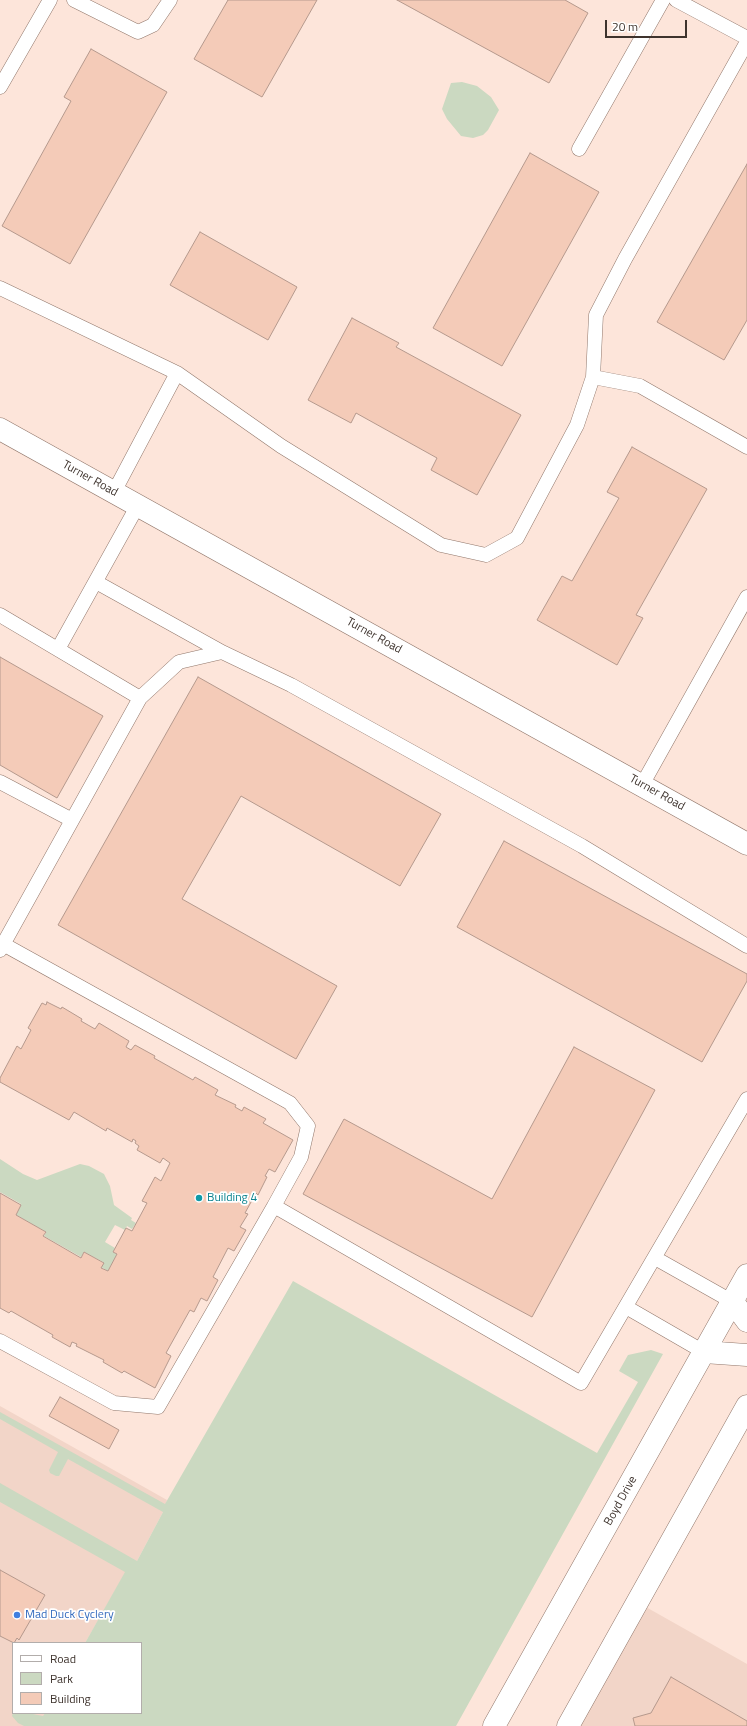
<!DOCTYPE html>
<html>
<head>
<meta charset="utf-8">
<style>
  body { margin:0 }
  #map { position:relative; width:747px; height:1726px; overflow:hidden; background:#fde5da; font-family:"Titillium Web",sans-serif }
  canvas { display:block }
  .legend { position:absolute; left:12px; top:1642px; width:130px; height:72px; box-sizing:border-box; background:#fff; border:1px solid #b2adab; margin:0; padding:5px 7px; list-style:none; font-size:12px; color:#3e332d }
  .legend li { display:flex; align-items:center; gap:8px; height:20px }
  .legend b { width:20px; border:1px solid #b2adab }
  .scale { position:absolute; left:605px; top:20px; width:82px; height:18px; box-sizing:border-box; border:2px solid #3e332d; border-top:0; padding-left:5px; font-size:12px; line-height:14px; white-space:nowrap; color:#3e332d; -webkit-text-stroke:3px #fff; paint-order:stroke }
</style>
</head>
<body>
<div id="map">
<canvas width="747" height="1726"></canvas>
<ul class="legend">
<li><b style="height:5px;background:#fff"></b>Road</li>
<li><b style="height:11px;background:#cbd9c1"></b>Park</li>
<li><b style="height:11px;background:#f4cbb8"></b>Building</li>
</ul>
<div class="scale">20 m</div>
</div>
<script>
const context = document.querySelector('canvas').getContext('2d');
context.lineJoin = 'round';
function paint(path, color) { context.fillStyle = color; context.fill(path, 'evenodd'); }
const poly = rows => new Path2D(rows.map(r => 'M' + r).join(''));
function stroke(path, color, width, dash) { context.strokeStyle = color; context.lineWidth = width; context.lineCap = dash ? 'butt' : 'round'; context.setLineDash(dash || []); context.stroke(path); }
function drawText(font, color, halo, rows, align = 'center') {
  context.font = font + ' "Titillium Web",sans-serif'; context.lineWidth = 3.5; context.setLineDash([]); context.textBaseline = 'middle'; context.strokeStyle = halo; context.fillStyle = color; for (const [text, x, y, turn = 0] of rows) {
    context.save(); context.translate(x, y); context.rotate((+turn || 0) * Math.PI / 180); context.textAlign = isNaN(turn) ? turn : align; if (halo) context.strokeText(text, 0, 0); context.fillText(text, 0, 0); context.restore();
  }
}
paint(poly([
  [0,1406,167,1500,163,1512,137,1561,126,1572,85,1643,13,1643,13,1713,45,1713,39,1726,0,1726],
  [637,1602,747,1664,747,1726,568,1726]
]), '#f2d5c8');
paint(poly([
  [462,82,477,86,491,97,499,110,488,130,483,135,473,138,461,136,447,119,442,109,451,83],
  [0,1159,23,1174,37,1180,80,1164,89,1166,104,1174,110,1186,114,1205,132,1218,131,1220,136,1223,132,1229,127,1226,125,1230,115,1225,105,1242,115,1248,113,1252,117,1254,108,1271,101,1267,103,1262,84,1252,81,1257,44,1236,46,1232,16,1215,21,1204,0,1192],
  [293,1281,597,1453,638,1382,619,1371,628,1355,651,1350,663,1354,456,1726,24,1726,18,1723,12,1716,13,1713,28,1713,43,1716,45,1713,141,1713,141,1643,85,1643,125,1572,0,1502,0,1483,137,1561,163,1512,68,1459,59,1476,56,1476,50,1473,49,1470,58,1452,0,1419,0,1412,165,1504]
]), '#cbd9c1');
const building = poly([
  [228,0,317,0,262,97,194,59,228,0],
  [397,0,565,0,588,13,549,83,397,0],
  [91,49,167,92,70,264,2,226,71,101,64,97,91,49],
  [530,153,599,192,502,366,433,328,530,153],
  [747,164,747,320,724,360,657,322,747,164],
  [200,232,297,287,268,340,170,285,200,232],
  [352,318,399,343,396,347,521,415,477,495,431,470,437,458,356,413,351,423,308,400,352,318],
  [632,447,707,489,636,615,643,618,617,665,537,620,562,576,572,581,619,498,607,492,632,447],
  [0,657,103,716,57,798,0,765,0,657],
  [198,677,441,814,400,886,241,796,182,899,337,986,296,1059,58,925,198,677],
  [504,841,747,974,747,981,702,1062,457,927,504,841],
  [47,1002,61,1009,62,1007,82,1019,81,1021,95,1029,99,1023,129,1041,126,1047,131,1050,135,1045,155,1056,154,1058,193,1080,195,1077,218,1090,215,1095,236,1105,235,1107,242,1111,244,1107,266,1119,263,1123,293,1140,275,1172,269,1169,265,1176,267,1177,258,1195,256,1193,245,1213,248,1214,240,1227,246,1230,234,1251,228,1248,213,1277,218,1280,207,1301,201,1298,194,1312,190,1310,166,1353,171,1356,155,1388,124,1371,122,1373,103,1362,104,1360,76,1346,77,1344,72,1342,70,1347,52,1337,53,1335,11,1311,9,1313,0,1308,0,1193,21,1205,16,1215,46,1232,43,1236,81,1258,84,1252,104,1263,101,1268,108,1271,117,1254,113,1252,126,1228,132,1231,147,1203,142,1201,155,1177,161,1181,170,1163,163,1158,160,1163,137,1150,139,1146,135,1143,136,1141,133,1139,132,1142,107,1128,106,1131,74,1112,69,1120,0,1082,0,1078,17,1046,21,1049,31,1030,28,1028,42,1003,46,1005,47,1002],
  [574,1047,655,1090,532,1317,303,1194,344,1119,492,1199,574,1047],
  [60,1397,119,1430,109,1449,49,1416,60,1397],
  [0,1570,45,1595,19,1640,17,1638,14,1643,0,1636,0,1570],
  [671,1677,747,1721,747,1726,635,1726,633,1718,651,1713,671,1677]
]);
paint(building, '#f4cbb8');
stroke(building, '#b5998d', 1);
const lane = poly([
  [74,0,138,32,153,25,170,0],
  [676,0,747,38],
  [0,87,50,0],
  [579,149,663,0],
  [0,288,177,373,281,446,441,545,486,555,517,538,577,425,593,377,596,315,625,259,747,42],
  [593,377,640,386,747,447],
  [114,492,177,373],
  [96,582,222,652],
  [0,615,140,698,179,662,222,652,291,685,582,846,747,946],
  [58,649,138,505],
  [0,782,72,820],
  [642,785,747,597],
  [3,944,290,1103,308,1126,301,1157,274,1206],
  [0,950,140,698],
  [655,1258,733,1302],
  [626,1307,704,1352],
  [0,1341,114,1403,158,1407,274,1206,581,1383,747,1099]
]);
const secondary = poly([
  [0,429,747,844],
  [733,1302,747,1321],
  [704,1352,747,1355],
  [494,1726,747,1275],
  [568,1726,747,1406]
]);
stroke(lane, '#91776b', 15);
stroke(secondary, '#91776b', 23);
stroke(lane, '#fff', 14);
stroke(secondary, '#fff', 22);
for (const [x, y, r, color] of [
  [199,1198,4,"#0f9aa8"],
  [17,1615,4,"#3f7fe0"]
]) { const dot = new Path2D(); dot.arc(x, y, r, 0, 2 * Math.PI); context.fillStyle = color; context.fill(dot); stroke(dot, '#fff', 1.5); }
drawText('12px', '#3e332d', '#fff', [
  ["Turner Road",90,479,29],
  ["Turner Road",374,636,29],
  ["Turner Road",657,793,29],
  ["Boyd Drive",621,1501,-61]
]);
drawText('12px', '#0d838f', '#fff', [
  ["Building 4",207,1198]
], 'left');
drawText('12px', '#366cbe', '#fff', [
  ["Mad Duck Cyclery",25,1615]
], 'left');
</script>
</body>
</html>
